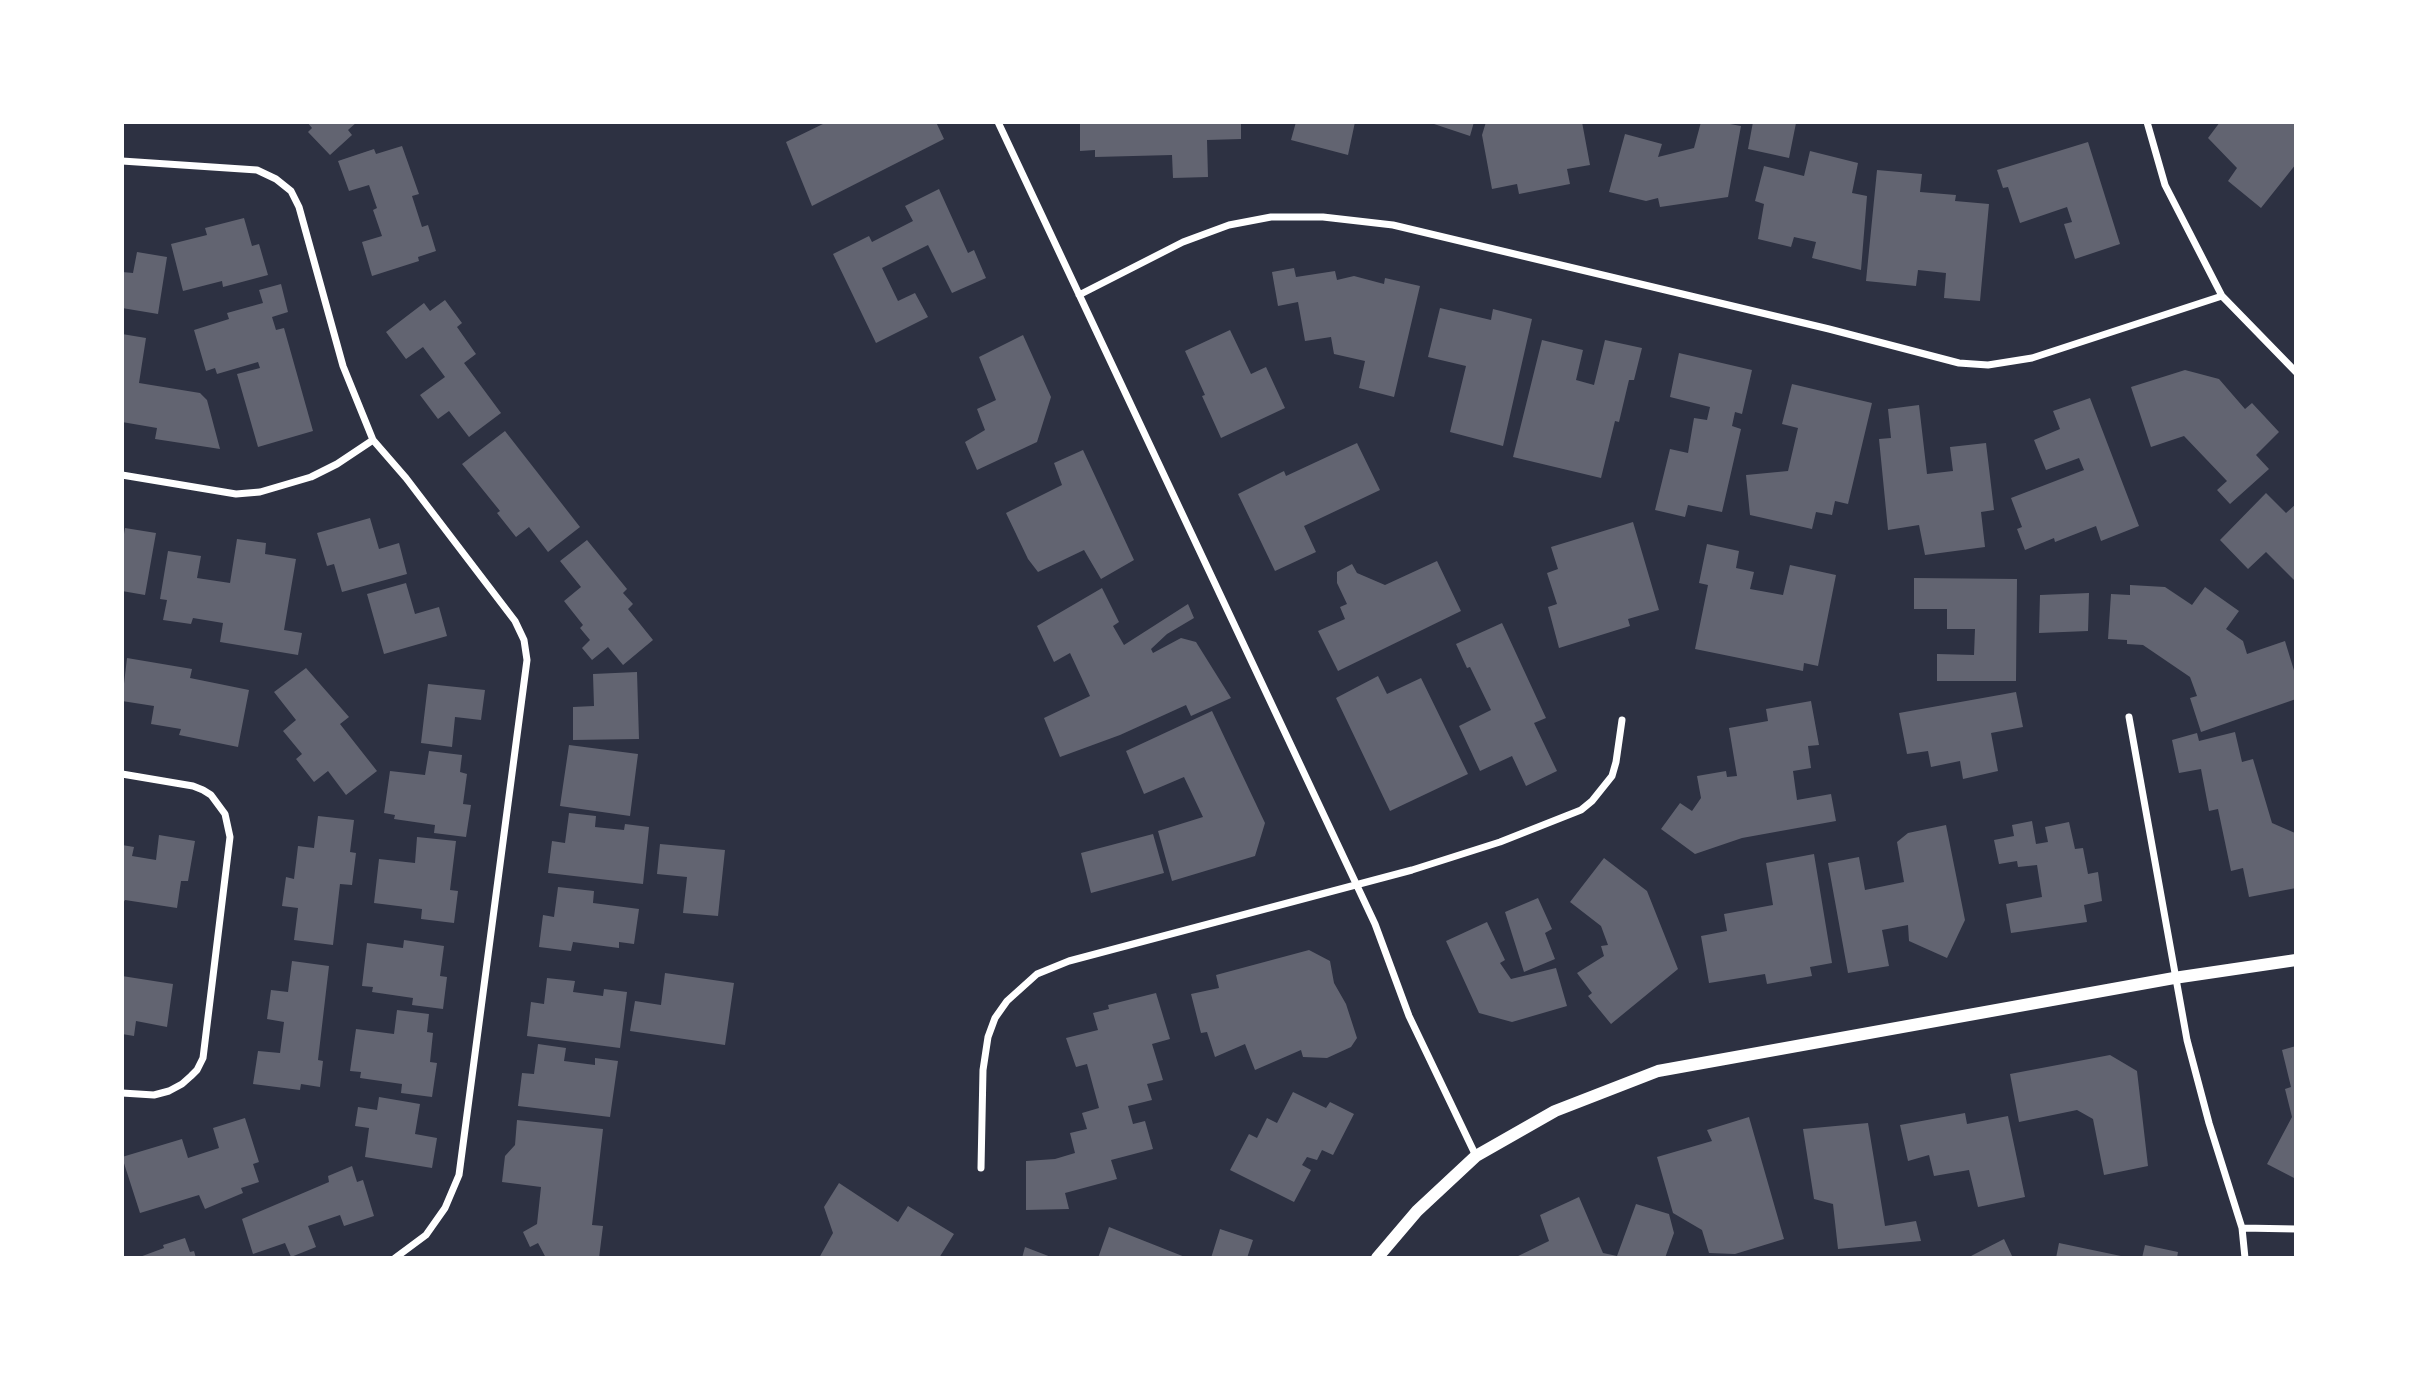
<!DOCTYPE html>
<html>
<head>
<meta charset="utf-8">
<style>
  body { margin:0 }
  #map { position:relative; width:2418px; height:1380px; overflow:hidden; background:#2d3142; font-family:Lato,sans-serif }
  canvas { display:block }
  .frame { position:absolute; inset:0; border:124px solid #fff; pointer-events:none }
</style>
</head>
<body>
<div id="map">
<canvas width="2418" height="1380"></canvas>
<div class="frame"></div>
</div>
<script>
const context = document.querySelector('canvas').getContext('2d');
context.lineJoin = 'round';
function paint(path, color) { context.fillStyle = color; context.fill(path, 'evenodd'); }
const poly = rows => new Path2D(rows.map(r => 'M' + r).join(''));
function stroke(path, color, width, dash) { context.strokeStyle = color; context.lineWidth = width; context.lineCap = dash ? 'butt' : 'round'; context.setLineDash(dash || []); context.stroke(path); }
paint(poly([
  [307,122,357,122,348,130,352,135,330,155,308,132,312,128],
  [827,122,936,122,944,139,812,206,786,142],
  [1080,122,1241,122,1241,139,1207,140,1208,177,1173,178,1172,155,1095,157,1095,150,1080,151],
  [1296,122,1355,122,1348,155,1291,140],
  [1428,122,1474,122,1470,136],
  [1486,122,1582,122,1590,165,1567,169,1570,184,1519,194,1517,184,1492,189,1482,135],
  [1701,122,1719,122,1741,126,1728,197,1660,207,1658,198,1646,201,1609,192,1625,134,1662,144,1658,157,1694,148],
  [1753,122,1796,123,1789,158,1748,149],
  [2220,122,2296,122,2296,164,2261,208,2228,181,2237,168,2208,138],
  [2088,142,2120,244,2075,259,2064,224,2072,222,2067,207,2020,223,2008,187,2003,188,1997,170],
  [402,146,419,194,412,196,422,227,428,225,436,251,418,257,419,261,372,276,362,242,382,236,373,210,377,208,369,185,349,191,338,161,374,149,376,154],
  [1810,151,1858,163,1852,193,1867,196,1861,270,1812,258,1816,242,1794,237,1791,247,1758,239,1764,204,1755,201,1764,166,1804,176],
  [1877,170,1922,174,1920,192,1956,195,1955,201,1989,204,1980,301,1944,298,1946,273,1918,270,1916,286,1866,281],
  [939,189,968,253,974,250,986,278,952,293,928,245,882,268,898,301,915,293,928,317,876,343,833,254,869,236,872,242,913,221,905,206],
  [244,218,252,246,259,244,268,275,223,287,222,281,183,291,171,244,207,235,205,228],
  [137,252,167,257,158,314,122,308,122,272,133,273],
  [1294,268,1296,277,1335,271,1337,280,1354,276,1384,284,1385,278,1420,286,1394,397,1359,388,1365,361,1334,354,1331,337,1305,341,1298,302,1278,306,1272,272],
  [281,284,288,312,272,317,276,330,284,328,313,431,258,447,237,374,260,368,258,362,217,374,215,368,206,371,194,330,229,319,227,313,263,303,259,290],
  [445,300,462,323,457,327,476,354,464,363,501,413,469,437,449,411,438,419,420,395,445,377,423,347,406,359,386,332,424,303,430,311],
  [1440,308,1491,320,1493,309,1532,319,1503,446,1450,432,1466,366,1428,357],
  [1230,330,1251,374,1266,367,1285,408,1221,438,1202,396,1205,395,1185,351],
  [122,334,146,338,139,383,200,393,207,400,220,449,155,439,157,428,122,422],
  [1023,335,1051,397,1037,442,977,470,965,442,985,430,977,409,996,400,979,357],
  [1542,340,1583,350,1576,380,1594,385,1605,340,1642,348,1634,380,1629,380,1619,422,1615,421,1601,478,1513,457],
  [1679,353,1752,370,1742,414,1735,412,1732,426,1741,429,1722,512,1688,505,1685,517,1655,510,1670,449,1688,453,1694,418,1707,420,1710,407,1670,397],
  [2185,370,2219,379,2245,409,2252,403,2279,432,2256,455,2269,469,2230,504,2217,490,2227,481,2184,436,2151,447,2131,387],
  [1792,384,1872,403,1848,504,1835,501,1832,515,1816,512,1812,529,1750,515,1746,475,1788,471,1798,428,1782,424],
  [2090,398,2139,526,2101,541,2096,526,2055,542,2054,538,2025,550,2017,529,2022,527,2011,498,2084,470,2079,458,2046,470,2034,440,2060,429,2053,411],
  [1919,405,1927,474,1953,471,1950,447,1986,443,1994,510,1981,512,1985,547,1925,555,1919,525,1888,530,1879,439,1891,438,1888,409],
  [505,431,580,527,548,552,529,527,516,537,497,513,500,511,462,464],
  [1357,443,1380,490,1304,526,1316,552,1275,571,1238,494,1284,471,1286,476],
  [1083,450,1134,560,1101,579,1084,550,1038,572,1028,559,1006,513,1062,485,1054,463],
  [2266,493,2286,513,2296,504,2296,582,2266,552,2248,569,2220,540],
  [370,518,379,549,399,543,407,574,342,592,334,564,327,566,317,533],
  [1633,522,1659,610,1628,619,1630,626,1559,648,1548,607,1557,604,1547,573,1558,569,1551,547],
  [125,528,156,533,145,595,122,591,122,546],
  [237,539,266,543,265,554,296,559,284,630,302,633,298,655,220,642,223,623,193,618,191,624,163,620,167,600,160,599,168,551,201,556,197,578,230,583],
  [587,540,627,589,623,593,633,604,628,609,653,640,623,665,608,647,592,660,582,648,590,640,580,628,583,625,564,601,581,587,560,561],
  [1707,544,1739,551,1736,568,1754,572,1750,589,1783,595,1790,565,1836,575,1818,666,1804,663,1803,671,1695,649,1708,585,1699,583],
  [1437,561,1461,611,1338,671,1318,631,1345,619,1340,607,1347,604,1337,583,1337,572,1352,564,1357,573,1385,585],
  [1914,578,2017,579,2016,681,1937,681,1937,654,1974,655,1975,629,1947,629,1947,609,1914,609],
  [406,583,415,614,439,607,447,636,384,654,367,594],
  [2130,585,2165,587,2192,605,2205,587,2239,611,2226,629,2243,641,2247,654,2285,641,2296,677,2296,699,2201,732,2190,698,2197,696,2190,677,2143,645,2127,644,2127,640,2108,639,2111,594,2130,595],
  [1102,588,1119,622,1113,626,1124,645,1188,604,1194,618,1167,634,1151,649,1153,653,1181,638,1196,642,1231,698,1191,716,1186,705,1120,735,1060,757,1044,718,1090,696,1070,653,1054,662,1037,626],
  [2089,593,2088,631,2039,633,2040,595],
  [1502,623,1546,718,1534,723,1557,771,1526,786,1512,756,1480,771,1459,726,1491,710,1470,667,1467,668,1456,644],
  [127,658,192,669,190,678,249,690,238,747,179,735,181,729,151,724,154,706,122,701],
  [306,668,349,717,340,724,377,771,346,795,328,771,314,782,296,759,302,754,283,731,296,720,274,692],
  [637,672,639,739,573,740,573,707,594,706,593,674],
  [1378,676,1387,694,1421,678,1468,774,1390,811,1336,698],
  [428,684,485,690,481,720,455,717,452,747,421,743],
  [2016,692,2023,727,1991,733,1998,771,1963,779,1960,761,1931,767,1928,751,1907,754,1899,713],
  [1811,701,1819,745,1808,746,1811,768,1793,771,1797,800,1831,794,1836,821,1742,838,1695,854,1661,829,1680,803,1692,811,1701,798,1697,776,1726,771,1727,777,1737,776,1729,728,1768,721,1766,709],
  [1212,711,1265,823,1255,856,1172,881,1158,831,1203,817,1184,777,1144,794,1126,751],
  [2235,732,2242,762,2253,759,2272,823,2295,833,2296,888,2249,897,2243,868,2231,871,2218,809,2209,811,2201,769,2179,773,2172,740,2197,733,2199,741],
  [569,745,638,754,630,816,560,806],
  [429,751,462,755,460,772,467,774,463,804,471,805,466,837,434,833,435,825,394,819,395,815,384,813,390,771,425,775],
  [569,813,596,816,595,827,624,830,625,824,649,827,643,884,548,873,552,841,565,843],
  [318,816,354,820,350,852,356,853,352,885,340,884,333,945,294,940,298,908,282,906,286,877,294,879,298,846,314,848],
  [2032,821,2036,844,2048,842,2045,827,2069,822,2075,849,2083,848,2088,874,2098,872,2102,901,2084,905,2087,922,2011,933,2006,904,2042,897,2037,865,2018,867,2017,861,1999,864,1994,840,2014,836,2012,825],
  [1946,825,1965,920,1947,958,1909,941,1908,925,1882,930,1889,966,1848,973,1828,863,1859,857,1865,890,1904,882,1897,842,1908,833],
  [1153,834,1164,873,1091,893,1081,853],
  [159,835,195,841,188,881,181,881,177,908,125,900,122,905,122,845,134,847,132,856,156,860],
  [417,837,456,841,450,890,458,891,454,923,421,919,422,909,374,903,379,859,415,863],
  [660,844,725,850,718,916,683,913,687,877,657,874],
  [1814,854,1832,963,1810,967,1812,976,1767,984,1765,974,1709,983,1701,936,1727,931,1724,914,1773,905,1766,863],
  [1604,858,1647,891,1678,969,1611,1024,1588,996,1592,993,1577,973,1604,956,1601,946,1608,945,1601,926,1570,902],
  [558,887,594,891,593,903,639,909,634,944,619,942,619,948,573,942,571,951,539,947,543,915,554,917],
  [1538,898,1552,929,1545,933,1555,959,1524,972,1505,912],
  [1487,922,1505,960,1500,963,1511,979,1556,968,1567,1006,1512,1022,1479,1013,1446,941],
  [404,940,444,946,440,976,447,977,443,1009,412,1005,413,998,372,992,373,987,362,986,367,943,403,948],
  [1309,950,1330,961,1334,983,1346,1004,1357,1038,1351,1047,1327,1058,1303,1057,1301,1050,1255,1070,1245,1044,1215,1057,1207,1032,1201,1033,1191,994,1219,988,1216,975],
  [292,961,329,966,318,1060,323,1061,320,1087,301,1084,300,1090,253,1084,258,1051,280,1053,284,1022,267,1019,271,990,288,992],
  [665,973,734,983,725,1045,630,1031,635,1001,661,1005],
  [122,976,173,984,167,1027,136,1021,134,1036,122,1034],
  [547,978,575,981,573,992,603,996,604,989,627,992,620,1048,527,1036,531,1002,544,1004],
  [1156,993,1170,1039,1152,1044,1163,1080,1147,1084,1152,1100,1128,1106,1133,1124,1145,1121,1153,1149,1111,1160,1117,1179,1065,1193,1069,1209,1026,1210,1026,1161,1055,1159,1075,1153,1070,1133,1087,1129,1082,1113,1099,1108,1087,1064,1076,1067,1066,1038,1098,1030,1093,1013,1109,1009,1108,1005],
  [397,1010,429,1014,427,1032,433,1033,430,1062,437,1063,432,1097,401,1093,402,1084,360,1078,361,1072,350,1071,356,1029,394,1034],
  [538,1044,566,1048,564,1061,595,1065,595,1058,618,1061,610,1117,518,1106,522,1073,534,1074],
  [2296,1046,2296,1179,2267,1164,2292,1117,2285,1089,2291,1087,2282,1050],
  [2110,1055,2137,1071,2148,1166,2104,1175,2093,1119,2077,1110,2019,1122,2010,1074],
  [1293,1092,1326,1108,1330,1102,1354,1114,1333,1155,1322,1150,1317,1160,1307,1157,1302,1165,1311,1170,1294,1202,1230,1170,1249,1134,1257,1138,1267,1118,1277,1123],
  [379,1097,420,1104,415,1134,437,1138,432,1168,365,1157,369,1128,355,1126,358,1107,377,1110],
  [1965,1113,1967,1124,2008,1116,2025,1197,1978,1207,1969,1170,1934,1176,1929,1155,1908,1161,1900,1125],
  [1749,1117,1784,1239,1735,1254,1709,1253,1702,1230,1673,1213,1657,1157,1712,1141,1707,1130],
  [245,1118,259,1162,253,1164,259,1182,241,1188,243,1193,205,1209,199,1195,140,1213,122,1157,182,1139,188,1158,219,1148,213,1128],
  [517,1120,603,1129,592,1225,603,1226,599,1258,546,1258,538,1243,530,1247,523,1232,537,1224,541,1187,502,1182,505,1156,515,1145],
  [1868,1123,1885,1226,1916,1221,1921,1241,1838,1249,1833,1204,1814,1199,1803,1129],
  [352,1166,357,1182,363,1180,374,1216,344,1226,340,1215,308,1226,316,1247,291,1257,285,1243,253,1254,242,1219,329,1182,328,1176],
  [839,1183,898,1222,908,1206,954,1234,939,1258,819,1258,833,1233,824,1207],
  [1579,1197,1603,1253,1617,1256,1636,1204,1669,1214,1674,1233,1665,1258,1514,1258,1549,1241,1540,1215],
  [1109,1227,1185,1257,1185,1258,1098,1258],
  [1220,1229,1253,1240,1247,1258,1211,1258],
  [185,1238,190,1252,194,1251,196,1258,137,1258,164,1248,163,1245],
  [2004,1239,2013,1258,1972,1258,1971,1256],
  [2059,1243,2121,1256,2121,1258,2056,1258],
  [2145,1245,2178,1252,2177,1258,2142,1258],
  [1025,1247,1051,1257,1051,1258,1022,1258]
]), '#626471');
stroke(poly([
  [998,122,1375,924,1409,1016,1476,1156],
  [2147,122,2165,185,2222,296,2296,372],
  [122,161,257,170,276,179,291,191,299,207,343,366,373,440,406,478,515,621,524,640,527,660,459,1175,445,1208,426,1235,395,1258],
  [1079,295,1183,242,1229,225,1271,217,1323,217,1393,225,1829,329,1959,363,1988,365,2032,358,2222,296],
  [122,475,236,494,260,492,311,477,337,464,373,440],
  [2129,717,2187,1040,2209,1123,2242,1228,2245,1258],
  [122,774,193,786,203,790,211,795,225,814,230,837,203,1058,197,1070,191,1076,182,1084,169,1091,154,1095,122,1093],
  [981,1168,983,1070,988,1037,995,1018,1007,1001,1037,974,1069,961,1412,870,1500,842,1581,810,1592,801,1612,776,1616,762,1622,720],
  [2242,1228,2296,1229]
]), '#fff', 7);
stroke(poly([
  [1377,1258,1417,1211,1476,1156,1555,1111,1658,1071,2174,978,2296,960]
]), '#fff', 12);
</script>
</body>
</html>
